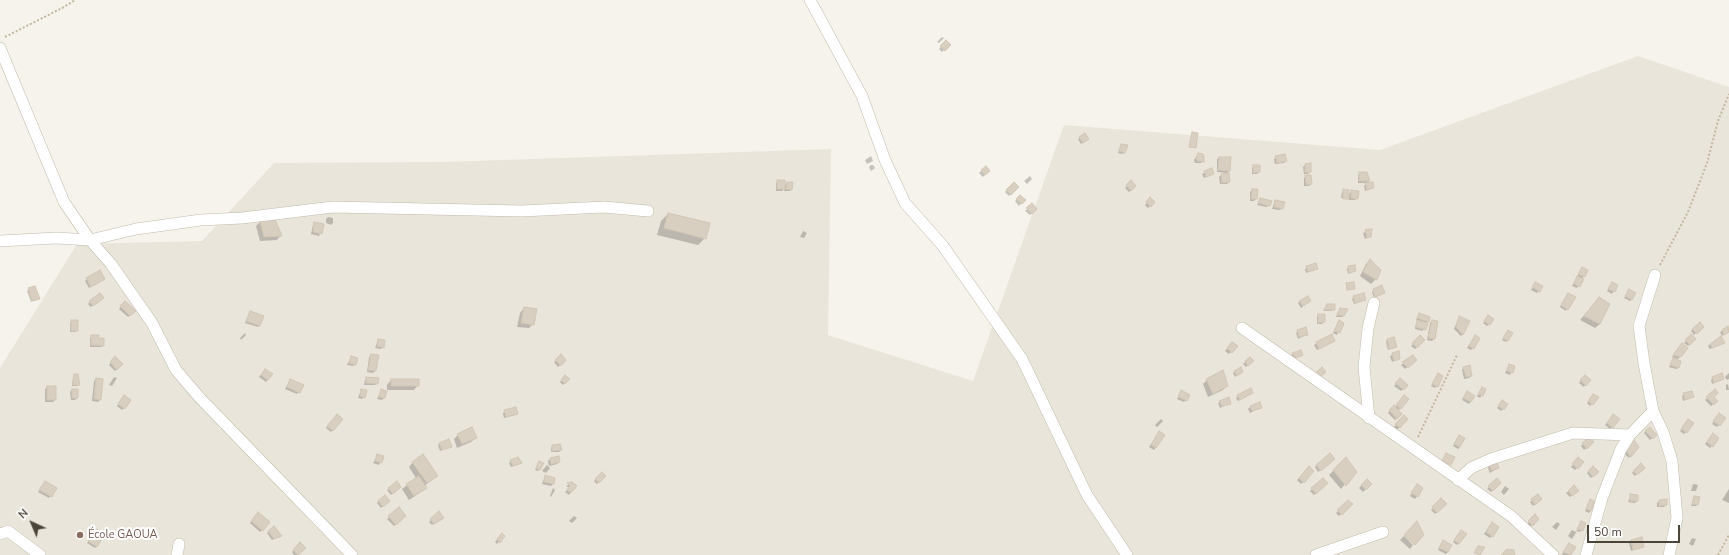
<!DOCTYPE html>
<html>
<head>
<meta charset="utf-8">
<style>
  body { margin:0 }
  #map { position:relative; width:1729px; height:555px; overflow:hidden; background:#f6f3ec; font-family:"Nunito Sans",sans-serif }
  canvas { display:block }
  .north { position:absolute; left:12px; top:503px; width:40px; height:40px; -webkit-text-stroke:3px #fff; paint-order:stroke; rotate:316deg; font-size:11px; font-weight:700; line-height:16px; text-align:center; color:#4b4439 }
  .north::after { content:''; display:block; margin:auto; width:14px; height:18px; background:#4b4439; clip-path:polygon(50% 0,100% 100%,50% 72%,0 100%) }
  .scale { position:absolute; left:1587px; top:525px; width:93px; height:18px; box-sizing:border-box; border:2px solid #4b4439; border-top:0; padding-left:5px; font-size:12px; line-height:14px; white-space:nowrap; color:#4b4439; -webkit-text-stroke:3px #fff; paint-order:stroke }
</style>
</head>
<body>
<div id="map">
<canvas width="1729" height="555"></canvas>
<div class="north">N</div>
<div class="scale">50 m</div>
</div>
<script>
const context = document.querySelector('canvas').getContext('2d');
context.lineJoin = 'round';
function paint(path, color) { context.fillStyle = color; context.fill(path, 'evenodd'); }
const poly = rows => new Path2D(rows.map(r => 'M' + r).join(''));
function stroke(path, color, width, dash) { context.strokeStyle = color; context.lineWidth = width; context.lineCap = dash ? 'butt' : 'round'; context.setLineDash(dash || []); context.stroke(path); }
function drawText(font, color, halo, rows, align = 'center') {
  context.font = font + ' "Nunito Sans",sans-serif'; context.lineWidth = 4; context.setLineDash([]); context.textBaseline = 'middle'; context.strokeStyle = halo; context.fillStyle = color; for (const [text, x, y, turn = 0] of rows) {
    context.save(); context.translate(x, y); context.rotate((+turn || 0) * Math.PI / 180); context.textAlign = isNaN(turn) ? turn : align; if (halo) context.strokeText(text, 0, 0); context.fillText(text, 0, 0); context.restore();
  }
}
paint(poly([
  [1638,56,1729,87,1729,555,0,555,0,368,77,244,202,241,274,163,442,162,831,149,828,335,973,381,1064,125,1380,150]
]), '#eae5da');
paint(poly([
  [942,37,944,38,939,43,937,42],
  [946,41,950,45,942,52,939,49],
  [1080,138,1086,141,1081,144,1078,139],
  [1121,145,1125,152,1123,154,1118,153],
  [1198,154,1203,161,1201,163,1195,163,1194,160],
  [871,156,873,161,867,164,865,160],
  [1276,157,1286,161,1284,163,1275,164,1274,159],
  [1219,158,1229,171,1227,173,1217,172,1217,159],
  [871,165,873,165,875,168,871,171,869,167],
  [1305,165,1310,172,1308,174,1304,174,1303,167],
  [1254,166,1259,172,1257,174,1252,174,1252,168],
  [986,167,989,171,983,177,979,173],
  [1211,170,1213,174,1204,178,1202,174],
  [1360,173,1369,181,1367,183,1358,183,1358,175],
  [1221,175,1229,182,1227,184,1220,184,1219,177],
  [1030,176,1032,179,1027,184,1024,181],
  [1306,176,1311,184,1309,186,1304,186,1304,178],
  [778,181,784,186,787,183,791,189,790,191,784,191,785,188,782,191,776,191,776,183],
  [1131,182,1135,186,1129,192,1125,188],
  [1014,183,1018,187,1009,196,1005,192],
  [1366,184,1373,188,1365,191,1364,186],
  [1252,190,1257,190,1256,199,1254,201,1250,201,1250,192],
  [1344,190,1348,195,1352,191,1357,198,1355,200,1349,200,1349,197,1347,199,1341,198,1342,192],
  [1020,196,1024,200,1019,206,1015,201],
  [1150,199,1154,202,1148,208,1145,205],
  [1259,201,1269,205,1267,207,1257,205],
  [1275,201,1282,208,1280,210,1272,209],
  [1032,205,1036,209,1030,215,1025,211],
  [668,214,705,238,698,245,657,235,661,221],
  [328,217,333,218,333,223,331,225,326,223,326,219],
  [260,222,281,235,277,240,260,241,256,226],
  [314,223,323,225,319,236,311,234,313,225],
  [1370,230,1370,236,1365,239,1363,233],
  [803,231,807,233,804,238,800,237],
  [1370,260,1376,279,1371,284,1360,276,1366,264],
  [1307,267,1317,269,1306,273,1305,269],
  [1349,267,1355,271,1348,274,1347,269],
  [1582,268,1587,270,1577,288,1572,286],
  [87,279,101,281,89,288,85,281],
  [1612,283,1617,285,1612,294,1607,291],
  [1534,285,1539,291,1537,293,1531,290],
  [29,289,38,298,36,300,31,302,27,291],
  [1374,290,1384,293,1374,298,1372,292],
  [1629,290,1632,299,1630,301,1624,298],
  [1566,296,1567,309,1566,311,1560,307],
  [1354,297,1365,300,1354,304,1352,299],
  [101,300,91,307,88,304,90,302],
  [1300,301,1310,301,1301,308,1298,303],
  [125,302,134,311,128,317,119,309],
  [1595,303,1609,305,1600,324,1595,328,1580,320],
  [1327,305,1334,309,1332,311,1323,311],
  [524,308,533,324,529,328,517,327,520,313],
  [1340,309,1344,315,1342,317,1336,317],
  [250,312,260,325,258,327,245,323],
  [1319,315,1324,322,1322,324,1317,324,1317,316],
  [1419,315,1428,321,1423,331,1415,329,1416,323,1419,321,1416,320],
  [1459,317,1463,334,1461,336,1454,329],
  [1486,319,1489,324,1487,326,1483,323],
  [72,321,77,330,75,332,70,332,70,323],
  [1339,321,1343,323,1337,335,1333,333],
  [1432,321,1434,339,1432,341,1427,340,1430,323],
  [1700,323,1703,327,1694,335,1691,331],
  [1728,327,1729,331,1722,336,1720,332],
  [1298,331,1307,334,1298,339,1296,333],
  [245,333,246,335,241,340,240,338],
  [1507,333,1508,340,1506,342,1502,340],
  [92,336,97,339,103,345,101,347,90,347,90,338],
  [1331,336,1334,341,1317,350,1314,345],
  [1475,336,1473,348,1471,350,1467,348],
  [1691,336,1694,339,1688,346,1684,343],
  [1420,337,1424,340,1415,349,1411,346],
  [378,340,383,347,381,349,375,348],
  [1387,340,1396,347,1394,348,1388,350,1386,342],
  [1232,343,1236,346,1229,354,1225,351],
  [1724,343,1710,349,1708,346,1710,344],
  [1680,346,1680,357,1678,359,1672,357],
  [1398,353,1399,359,1392,362,1390,356],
  [1293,354,1302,355,1294,359,1291,355],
  [371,355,375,371,373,373,367,372,369,357],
  [561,356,565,360,558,367,554,362],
  [351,357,355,365,353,366,347,365],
  [1413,357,1415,360,1405,369,1401,365],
  [115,358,122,364,115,371,109,365],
  [1250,358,1252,361,1246,367,1243,364],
  [1673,359,1678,368,1676,369,1669,367],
  [1509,365,1514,367,1510,375,1505,373],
  [1464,368,1471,376,1469,378,1464,379,1462,369],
  [265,370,272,374,266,382,259,377],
  [1235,371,1242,372,1235,377,1233,373],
  [1729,373,1729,379,1727,380,1725,377],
  [1438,374,1437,386,1435,388,1431,386],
  [75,375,79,384,77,386,72,386,73,377],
  [565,376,568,379,563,385,560,382],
  [1585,376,1585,385,1584,387,1579,383],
  [114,377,117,378,112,386,109,385],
  [367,378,377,383,375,385,364,385,365,380],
  [1713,378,1723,379,1712,384,1711,380],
  [96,379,100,400,98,402,92,401,94,381],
  [1400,379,1407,385,1401,391,1394,386],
  [290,380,299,392,297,394,285,389],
  [391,380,418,385,414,390,387,390,387,385],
  [1207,380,1227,385,1223,390,1208,397,1203,384],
  [1728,384,1729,390,1726,390,1726,385],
  [47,387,55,400,53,402,45,402,45,389],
  [1482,388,1485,390,1480,398,1477,396],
  [72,390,77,398,75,400,71,400,70,392],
  [361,390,364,397,362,399,358,398],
  [1715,390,1713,397,1717,401,1711,406,1705,400],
  [381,391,384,398,382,400,377,399],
  [1181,391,1186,400,1184,402,1177,399],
  [1467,392,1474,396,1469,404,1462,400],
  [1252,393,1238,401,1236,398,1238,396],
  [1684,394,1692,397,1683,401,1682,396],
  [1591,397,1597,398,1590,406,1587,403],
  [122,398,124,408,122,410,117,406],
  [1402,398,1407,399,1398,411,1401,414,1395,420,1388,413,1394,406,1395,408],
  [1220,402,1230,403,1220,408,1218,403],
  [1501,403,1503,409,1501,411,1497,408],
  [1250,407,1261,407,1250,413,1248,409],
  [505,411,517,414,504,418,503,413],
  [1404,416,1407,419,1397,430,1394,427],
  [1717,416,1724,418,1717,427,1712,424],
  [335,417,333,430,331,432,326,428],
  [1611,418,1612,427,1610,429,1605,425],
  [1161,419,1163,421,1157,427,1155,425],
  [1687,422,1686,432,1684,434,1680,431],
  [1650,428,1656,435,1650,440,1644,433],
  [1158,434,1164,435,1154,450,1149,447],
  [458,435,476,438,471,442,457,448,454,439],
  [1459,436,1460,447,1458,449,1453,446],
  [1711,436,1712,446,1710,448,1705,444],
  [1590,438,1593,442,1584,450,1581,446],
  [440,443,450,447,440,451,438,445],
  [552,446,561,450,559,452,551,452,551,448],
  [1638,447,1629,458,1623,452],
  [378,455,383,457,379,465,373,463],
  [558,457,559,462,557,464,549,466,548,461,550,459],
  [1346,458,1355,471,1341,489,1329,475],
  [1579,458,1583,462,1575,470,1571,467],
  [511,461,521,463,511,467,509,463],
  [1331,461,1318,472,1315,467,1316,465],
  [413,462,437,476,424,486,425,488,421,492,409,500,402,489,416,478,409,467],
  [539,462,540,469,538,471,535,470],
  [547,465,550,468,546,473,542,471],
  [1641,465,1644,468,1635,476,1632,473],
  [1490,466,1498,468,1490,473,1488,468],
  [1593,467,1597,472,1591,478,1587,473],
  [1309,468,1313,471,1301,484,1297,480],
  [602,473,605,476,597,484,594,481],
  [545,476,553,484,551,486,542,484],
  [1323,479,1327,483,1314,495,1310,491],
  [1497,479,1500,483,1491,492,1487,489],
  [1367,480,1371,484,1363,492,1359,488],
  [45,482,56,489,49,498,38,492],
  [572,483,576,486,569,495,565,492,569,488,566,486],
  [1693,484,1698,485,1696,491,1691,491],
  [1505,486,1509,489,1504,495,1501,492],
  [1574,487,1577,491,1570,497,1566,493],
  [553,488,555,490,551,497,550,496],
  [1415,488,1422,489,1415,499,1410,496],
  [389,489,398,489,391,495,387,490],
  [1729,489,1729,503,1722,500],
  [1538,495,1539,501,1533,506,1530,502],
  [1631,495,1637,501,1635,503,1628,502],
  [1694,497,1697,504,1696,506,1691,506],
  [1441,500,1445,504,1435,514,1431,510],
  [379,501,387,503,381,508,377,503],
  [1348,501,1351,504,1339,516,1336,513],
  [1659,501,1666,505,1664,507,1657,507,1657,503],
  [1589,503,1591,511,1589,513,1585,511],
  [398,509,405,516,394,526,387,519],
  [439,512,441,520,432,525,429,522],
  [256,516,262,530,260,532,250,523],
  [574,516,577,518,572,523,569,521],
  [1535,516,1538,519,1530,527,1527,524],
  [1557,522,1560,524,1556,530,1552,527],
  [1581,522,1582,530,1580,532,1577,531,1572,539,1568,536,1572,530,1576,532],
  [1490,525,1492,536,1490,538,1484,534],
  [273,527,280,536,272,540,267,533],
  [96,530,97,546,95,548,87,543],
  [1459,533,1459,543,1457,545,1453,542],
  [500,536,504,536,497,544,495,542],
  [1404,536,1413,545,1410,549,1400,540],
  [1692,538,1696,539,1693,546,1689,544],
  [1641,539,1643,547,1631,551,1629,543],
  [1443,541,1448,552,1446,554,1438,550],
  [300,543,305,548,298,555,294,555,292,552],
  [1569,544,1575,547,1570,555,1563,555,1562,554]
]), '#0003');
const building = poly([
  [946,40,951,45,945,51,940,46,946,40],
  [1192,132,1198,133,1196,148,1189,147,1192,132],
  [1085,133,1089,139,1083,143,1079,137,1085,133],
  [1121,144,1128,145,1125,153,1119,151,1121,144],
  [1198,153,1203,154,1204,157,1204,162,1197,161,1196,158,1198,153],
  [1285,154,1287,161,1277,163,1275,156,1285,154],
  [1219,157,1231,157,1230,171,1218,170,1219,157],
  [1311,163,1311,172,1305,173,1305,164,1311,163],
  [1253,165,1260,165,1260,172,1253,173,1253,165],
  [986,166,990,171,985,175,981,170,986,166],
  [1212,168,1214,174,1206,177,1204,171,1212,168],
  [1359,172,1367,172,1370,181,1359,181,1359,172],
  [1229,173,1230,182,1222,183,1221,174,1229,173],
  [1305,175,1311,175,1312,184,1306,185,1305,175],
  [777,180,785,180,785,189,777,189,777,180],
  [1131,180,1136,186,1131,191,1126,185,1131,180],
  [787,182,793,182,792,190,786,189,787,182],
  [1014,182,1019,187,1011,195,1006,190,1014,182],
  [1373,182,1374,188,1367,190,1365,183,1373,182],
  [1252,189,1258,189,1257,199,1251,199,1252,189],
  [1343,189,1349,190,1349,199,1343,199,1343,189],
  [1351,190,1359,191,1358,199,1351,198,1351,190],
  [1020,195,1026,200,1022,204,1016,199,1020,195],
  [1150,197,1155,202,1151,207,1146,202,1150,197],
  [1260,198,1272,201,1270,206,1258,203,1260,198],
  [1275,200,1285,202,1283,209,1274,207,1275,200],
  [1032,203,1037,209,1032,214,1026,208,1032,203],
  [668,213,710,223,706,239,664,228,668,213],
  [274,217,282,236,264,237,260,221,274,217],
  [314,222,324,224,322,234,313,232,314,222],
  [1372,229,1371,237,1367,238,1365,230,1372,229],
  [1370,259,1381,270,1377,280,1363,272,1370,259],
  [1316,263,1318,269,1308,272,1306,266,1316,263],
  [1355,265,1356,271,1349,273,1348,266,1355,265],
  [1582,267,1588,270,1585,277,1578,274,1582,267],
  [100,270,105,279,91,287,86,278,100,270],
  [1577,276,1584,279,1580,287,1574,284,1577,276],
  [1354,282,1355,289,1347,290,1346,283,1354,282],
  [1535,282,1543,286,1540,292,1532,287,1535,282],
  [1612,282,1618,285,1615,292,1608,289,1612,282],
  [1382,285,1385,293,1375,297,1373,289,1382,285],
  [35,286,40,299,32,301,28,288,35,286],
  [1629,289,1636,293,1632,300,1625,296,1629,289],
  [100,293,104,298,93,306,89,301,100,293],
  [1364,293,1366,300,1355,303,1353,296,1364,293],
  [1568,293,1576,297,1568,310,1561,305,1568,293],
  [1308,296,1311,301,1303,306,1299,301,1308,296],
  [1599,297,1610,304,1600,324,1584,316,1599,297],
  [125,301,136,311,130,316,120,306,125,301],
  [1327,304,1335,304,1335,310,1324,310,1327,304],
  [524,307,537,309,534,325,521,323,524,307],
  [1340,308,1348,309,1344,316,1337,315,1340,308],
  [250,311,264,316,260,326,246,321,250,311],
  [1419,313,1430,317,1429,322,1417,318,1419,313],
  [1318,314,1325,314,1325,322,1318,323,1318,314],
  [1488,315,1494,319,1490,325,1484,321,1488,315],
  [1459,316,1470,321,1463,335,1456,327,1459,316],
  [71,320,78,320,78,331,71,331,71,320],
  [1339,320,1344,323,1340,333,1334,331,1339,320],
  [1417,320,1428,323,1426,330,1416,327,1417,320],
  [1432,320,1438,321,1435,339,1428,338,1432,320],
  [1700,322,1704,327,1697,334,1692,329,1700,322],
  [1728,326,1729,332,1724,335,1722,330,1728,326],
  [1306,327,1308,335,1299,337,1297,330,1306,327],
  [1508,330,1513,333,1508,341,1503,338,1508,330],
  [1332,334,1335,341,1319,349,1316,342,1332,334],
  [1691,334,1696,339,1690,345,1685,340,1691,334],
  [91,335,99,335,98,338,104,338,104,346,91,345,91,335],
  [1420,335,1425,340,1417,348,1412,343,1420,335],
  [1475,335,1480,338,1474,349,1469,346,1475,335],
  [1721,336,1725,343,1712,348,1710,344,1721,336],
  [1394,337,1397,347,1389,349,1387,339,1394,337],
  [378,339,385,340,384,348,377,346,378,339],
  [1232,342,1238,346,1232,353,1227,348,1232,342],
  [1682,343,1688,348,1681,357,1673,355,1682,343],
  [1301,350,1303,355,1296,358,1292,353,1301,350],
  [1399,351,1400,359,1394,361,1392,353,1399,351],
  [371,354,379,355,376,371,368,370,371,354],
  [561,354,566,360,561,366,555,360,561,354],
  [1413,355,1417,360,1408,368,1402,362,1413,355],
  [115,356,123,364,117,370,110,362,115,356],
  [351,356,358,358,356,365,349,363,351,356],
  [1250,357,1254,361,1248,366,1245,361,1250,357],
  [1673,358,1681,361,1679,368,1670,365,1673,358],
  [1509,364,1515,366,1513,373,1507,371,1509,364],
  [1470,365,1472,376,1466,377,1463,367,1470,365],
  [1241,367,1243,372,1237,376,1234,371,1241,367],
  [1322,367,1326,372,1318,379,1314,374,1322,367],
  [265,369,273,374,268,380,261,375,265,369],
  [1223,370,1228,386,1213,394,1206,379,1223,370],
  [1438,373,1443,376,1438,387,1432,384,1438,373],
  [1722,373,1724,379,1714,383,1712,377,1722,373],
  [74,374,78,374,80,385,73,385,74,374],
  [565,375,570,379,565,384,561,380,565,375],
  [1585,375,1591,380,1586,386,1580,380,1585,375],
  [366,377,379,378,378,384,366,383,366,377],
  [96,378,103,379,101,400,94,399,96,378],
  [1400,378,1408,385,1404,390,1395,383,1400,378],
  [290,379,304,385,300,393,287,387,290,379],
  [391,379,419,379,419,386,391,386,391,379],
  [47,386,56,386,56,400,47,400,47,386],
  [1482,387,1486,389,1483,396,1478,394,1482,387],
  [1251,388,1253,393,1240,400,1237,395,1251,388],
  [72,389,78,389,78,398,72,398,72,389],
  [361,389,367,390,365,398,360,396,361,389],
  [381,389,387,391,385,398,379,397,381,389],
  [1715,389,1718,393,1714,397,1718,401,1714,405,1706,397,1715,389],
  [1181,390,1190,395,1187,401,1178,397,1181,390],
  [1467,391,1475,396,1471,402,1463,398,1467,391],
  [1692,391,1694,397,1685,400,1683,393,1692,391],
  [1593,394,1599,397,1593,405,1588,401,1593,394],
  [124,395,131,400,125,409,118,404,124,395],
  [1404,395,1409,399,1401,409,1396,405,1404,395],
  [1229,397,1231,404,1222,406,1219,401,1229,397],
  [1502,400,1508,404,1504,410,1498,406,1502,400],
  [1260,402,1262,408,1252,411,1250,406,1260,402],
  [1394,405,1402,414,1397,419,1389,410,1394,405],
  [516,407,518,414,506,417,504,410,516,407],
  [1719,413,1726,418,1720,426,1713,421,1719,413],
  [337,414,343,419,333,431,327,426,337,414],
  [1613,414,1620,419,1613,428,1607,423,1613,414],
  [1404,415,1408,419,1400,428,1395,424,1404,415],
  [1688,419,1694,423,1687,433,1681,429,1688,419],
  [472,427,477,438,462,444,457,434,472,427],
  [1650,427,1657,435,1653,439,1645,431,1650,427],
  [1159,431,1165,435,1156,448,1151,445,1159,431],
  [1713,433,1719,438,1713,447,1707,442,1713,433],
  [1459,435,1465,438,1460,447,1454,444,1459,435],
  [1590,437,1594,442,1587,449,1582,443,1590,437],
  [449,439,452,447,442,450,439,443,449,439],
  [1634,440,1639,447,1631,457,1624,449,1634,440],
  [560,444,562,450,552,451,552,445,560,444],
  [1330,453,1335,459,1321,471,1316,465,1330,453],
  [1446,453,1455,457,1451,465,1442,461,1446,453],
  [377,454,384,456,382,463,375,461,377,454],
  [423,454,438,476,427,483,412,462,423,454],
  [559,456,560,462,551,464,550,458,559,456],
  [518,457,522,463,513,466,510,460,518,457],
  [1346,457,1357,472,1346,486,1333,470,1346,457],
  [1578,457,1584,462,1578,469,1572,464,1578,457],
  [539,461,544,463,540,470,536,468,539,461],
  [1497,462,1499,468,1492,471,1489,465,1497,462],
  [1641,463,1645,468,1637,475,1633,471,1641,463],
  [1309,466,1314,471,1304,483,1299,478,1309,466],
  [1593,466,1599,472,1593,477,1588,471,1593,466],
  [602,472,606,476,599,483,595,479,602,472],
  [545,475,555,478,554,484,544,482,545,475],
  [419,476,427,488,414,496,406,484,419,476],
  [1323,478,1328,483,1316,494,1311,488,1323,478],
  [1497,478,1501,483,1493,491,1488,486,1497,478],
  [1367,479,1372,484,1366,490,1361,485,1367,479],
  [45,481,57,488,52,497,39,490,45,481],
  [397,481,401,487,393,494,388,488,397,481],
  [572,482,577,486,571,493,567,490,570,485,567,483,572,482],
  [1417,484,1423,488,1418,497,1411,493,1417,484],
  [1574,485,1579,491,1572,496,1568,491,1574,485],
  [1538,494,1542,499,1535,505,1531,499,1538,494],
  [1630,494,1638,495,1638,501,1630,501,1630,494],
  [385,495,390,501,383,507,378,501,385,495],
  [1694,496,1700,497,1698,505,1692,504,1694,496],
  [1441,498,1447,504,1437,513,1432,507,1441,498],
  [1590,499,1596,502,1591,511,1586,509,1590,499],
  [1667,499,1667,505,1659,506,1659,500,1667,499],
  [1348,500,1353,504,1342,515,1337,510,1348,500],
  [399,507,406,516,396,525,388,516,399,507],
  [439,511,444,518,434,524,430,519,439,511],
  [258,512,270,522,263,531,251,521,258,512],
  [1535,514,1539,519,1533,526,1528,521,1535,514],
  [1417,521,1424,535,1415,545,1404,535,1417,521],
  [1581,521,1586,523,1583,531,1577,529,1581,521],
  [1492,522,1499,527,1493,537,1486,532,1492,522],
  [274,526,282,536,274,539,268,531,274,526],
  [96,529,105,534,97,547,88,541,96,529],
  [1461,530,1467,534,1459,544,1454,540,1461,530],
  [502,533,505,536,500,543,497,539,502,533],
  [1642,537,1644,547,1633,550,1631,540,1642,537],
  [1443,540,1452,545,1448,552,1439,548,1443,540],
  [300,542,306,548,298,555,293,550,300,542],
  [1569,543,1576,547,1571,555,1563,552,1569,543],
  [1478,546,1485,547,1480,555,1474,553,1478,546],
  [1507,549,1514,550,1515,555,1501,555,1507,549]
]);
paint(building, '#d8cfc1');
stroke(building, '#d3c7b4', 1);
const minor = poly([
  [810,0,862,96,885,160,905,203,943,246,1022,359,1087,495,1127,555],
  [0,48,64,202,90,240,111,264,152,323,176,370,199,397,352,555],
  [0,241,56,238,90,240,136,229,201,220,242,218,333,207,522,211,604,207,648,211],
  [1242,328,1511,516,1553,555],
  [1653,411,1663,432,1672,461,1677,518,1669,555],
  [1369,418,1364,367,1368,328,1374,303],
  [1458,480,1471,468,1491,459,1573,433,1630,435],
  [0,534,8,531,40,555],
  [177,555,179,544],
  [1316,555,1383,532],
  [1586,555,1602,498,1621,449,1630,435,1653,411,1644,363,1639,326,1655,275]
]);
stroke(minor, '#c2bbae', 12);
stroke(poly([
  [5,37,64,7,75,0],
  [1660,265,1688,212,1707,163,1718,121,1729,94],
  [1418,437,1457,355],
  [1718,555,1729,535]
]), '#c4b79f', 2, [2, 2]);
stroke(minor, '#fff', 11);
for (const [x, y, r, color] of [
  [80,535,4,"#8d6e63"]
]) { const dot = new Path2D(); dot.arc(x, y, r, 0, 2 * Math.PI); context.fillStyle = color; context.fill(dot); stroke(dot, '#fff', 1.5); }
drawText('11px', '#785e54', '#fff', [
  ["École GAOUA",88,535]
], 'left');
</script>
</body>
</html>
